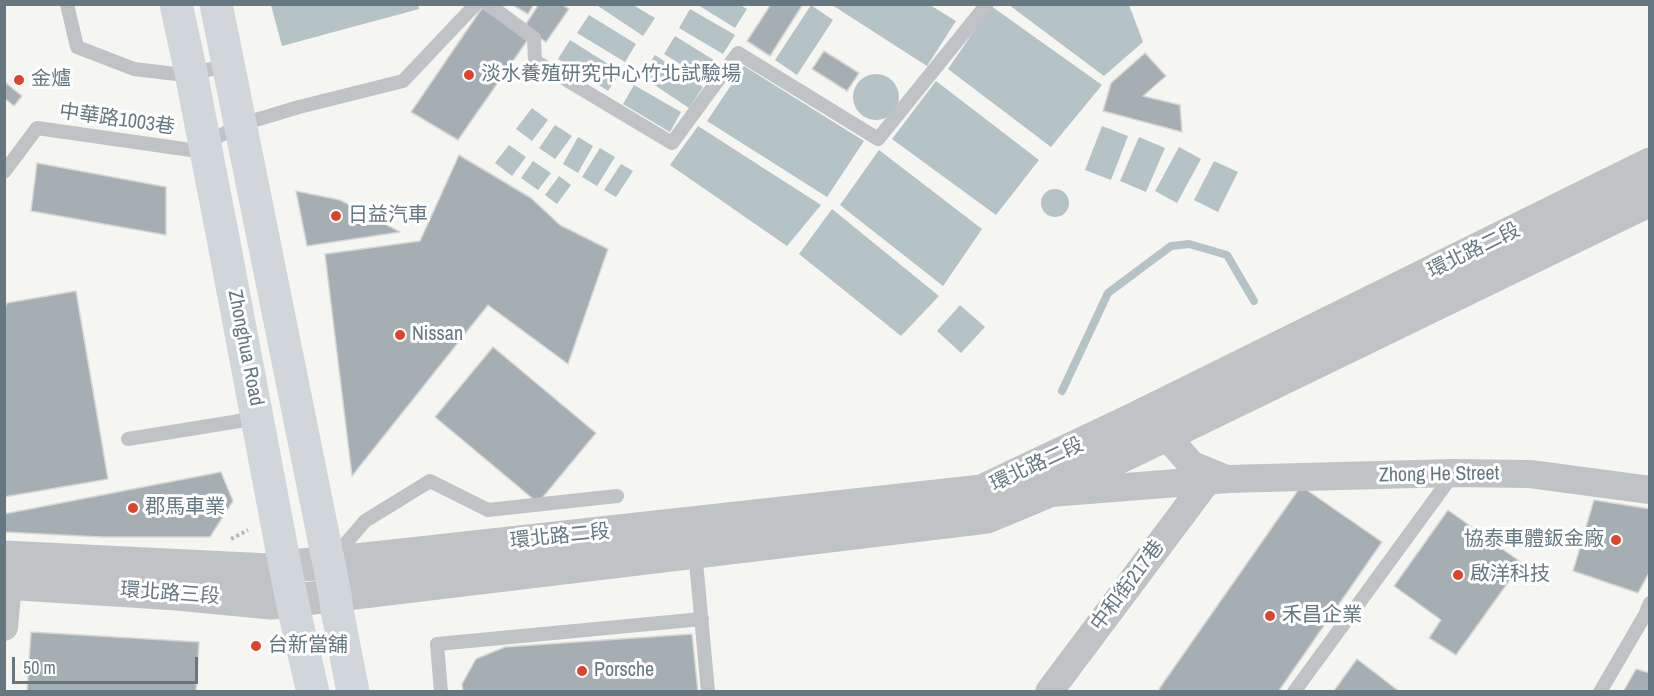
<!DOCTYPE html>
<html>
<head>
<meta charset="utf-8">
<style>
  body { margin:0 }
  #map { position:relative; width:1654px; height:696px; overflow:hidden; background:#f5f5f2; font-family:"Archivo Narrow",sans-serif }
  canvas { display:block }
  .frame { position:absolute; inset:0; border:6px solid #657882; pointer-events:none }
  .scale { position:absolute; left:12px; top:657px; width:186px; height:27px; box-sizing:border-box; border:3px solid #657882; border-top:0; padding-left:8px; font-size:18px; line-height:21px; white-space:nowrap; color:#657882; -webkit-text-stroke:4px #fff; paint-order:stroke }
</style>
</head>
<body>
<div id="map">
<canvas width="1654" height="696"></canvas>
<div class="frame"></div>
<div class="scale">50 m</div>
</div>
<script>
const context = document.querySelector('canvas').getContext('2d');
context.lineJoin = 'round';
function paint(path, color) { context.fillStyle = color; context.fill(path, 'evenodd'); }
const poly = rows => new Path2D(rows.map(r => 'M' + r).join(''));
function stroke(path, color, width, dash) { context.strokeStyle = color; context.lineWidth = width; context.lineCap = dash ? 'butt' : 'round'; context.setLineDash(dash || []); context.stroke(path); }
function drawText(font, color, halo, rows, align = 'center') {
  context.font = font + ' "Archivo Narrow","Noto Sans TC",sans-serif'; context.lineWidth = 6; context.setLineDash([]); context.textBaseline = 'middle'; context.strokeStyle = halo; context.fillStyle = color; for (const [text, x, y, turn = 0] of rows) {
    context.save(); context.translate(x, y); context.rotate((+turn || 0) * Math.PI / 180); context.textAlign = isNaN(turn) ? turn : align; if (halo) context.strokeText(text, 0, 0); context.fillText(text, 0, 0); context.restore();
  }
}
paint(poly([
  [418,4,419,9,282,46,271,5],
  [595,4,633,5,655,18,643,36],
  [698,5,740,5,747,9,735,28],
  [811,5,833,20,797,75,775,60],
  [832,5,930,5,956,21,927,66],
  [1009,5,1129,5,1143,42,1104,76],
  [991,6,1102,85,1051,147,948,69],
  [690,9,735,35,723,54,679,28],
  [589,15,636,44,625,62,577,33],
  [675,36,717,62,706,80,664,54],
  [570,40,621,72,608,91,558,59],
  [655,55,703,87,689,108,641,76],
  [744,66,864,141,827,197,707,121],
  '853 97a23 23 0 1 1 46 0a23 23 0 1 1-46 0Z',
  [936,81,1039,160,996,215,892,139],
  [634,85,681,112,670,132,623,104],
  [532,108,548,120,532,141,516,129],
  [555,125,572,136,555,159,539,148],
  [698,126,821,205,787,246,670,165],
  [1102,126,1128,136,1111,180,1085,170],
  [578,137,593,146,578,173,563,164],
  [1139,137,1165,148,1146,192,1120,181],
  [509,145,526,157,512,176,495,163],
  [1179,147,1201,159,1177,203,1155,191],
  [600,148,615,157,597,186,582,177],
  [879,150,982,229,943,286,840,205],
  [533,161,551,173,538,190,521,178],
  [1214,161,1238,172,1218,212,1194,200],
  [621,164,633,171,616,197,604,190],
  [559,176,571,185,557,204,545,195],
  '1041 203a14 14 0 1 1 28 0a14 14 0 1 1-28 0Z',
  [832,209,939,296,901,336,799,254],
  [960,305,985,327,961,353,937,331]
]), '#b5c3c6');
stroke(poly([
  [1062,391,1108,293,1171,246,1189,244,1227,255,1254,301]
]), '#b5c3c6', 8);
const building = poly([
  [511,4,534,4,528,14,511,4],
  [539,4,561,4,569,9,546,42,524,27,539,4],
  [771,4,803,4,770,56,747,41,771,4],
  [482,8,529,38,458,140,411,112,482,8],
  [824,51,859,73,847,91,812,69,824,51],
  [1145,53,1166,76,1143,96,1180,105,1182,132,1103,111,1111,83,1145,53],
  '15 81a4 4 0 1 1 8 0a4 4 0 1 1-8 0Z',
  [6,83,22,96,14,106,4,98,6,83],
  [459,155,531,198,560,225,608,249,568,364,488,305,352,476,325,254,420,241,459,155],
  [37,163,166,187,166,235,31,211,37,163],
  [296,191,340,200,400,232,307,246,296,191],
  [76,291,108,479,4,497,4,310,7,303,76,291],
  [493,347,596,433,538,503,435,417,493,347],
  [221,472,233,501,210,537,101,537,4,532,4,514,221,472],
  [1301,486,1382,542,1278,692,1162,692,1159,689,1301,486],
  [1594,500,1650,509,1650,571,1638,593,1573,571,1594,500],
  [1448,510,1522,563,1456,655,1429,638,1441,620,1394,586,1448,510],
  [31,632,199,642,196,692,27,692,31,632],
  [692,634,698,692,463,692,462,684,476,659,505,647,692,634],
  [1357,659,1400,692,1333,692,1357,659],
  [1636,669,1650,673,1650,692,1623,692,1636,669]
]);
paint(building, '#a5afb3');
stroke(building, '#d7d6d4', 1.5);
stroke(poly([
  [231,539,248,530]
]), '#b7babc', 4, [3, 3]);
stroke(poly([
  [67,4,77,47,134,69,176,74,191,73,228,66],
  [488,4,534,38,535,61,672,143,738,53,878,139,987,4],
  [4,172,37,128,191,150,204,145,239,125,299,107,403,81,476,4],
  [128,439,258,418],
  [695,551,708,692],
  [334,557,365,521,430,481,488,510,617,496],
  [441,692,437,644,702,619],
  [1294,692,1454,473],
  [1600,692,1645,615,1650,603]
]), '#bfc3c6', 14);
stroke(poly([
  [1148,426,1168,434,1175,446,1192,465,1226,479],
  [1050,493,1228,479,1454,473,1530,474,1650,490],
  [4,627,8,584],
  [1049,692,1207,481]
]), '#bfc3c6', 28);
stroke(poly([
  [4,557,269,570,285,566,329,563,982,491,1132,420,1650,164],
  [4,583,177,594,271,603,987,517,1042,494,1168,434,1650,200]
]), '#bfc3c6', 33);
stroke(poly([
  [176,4,191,73,224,243,285,566,295,615,313,692],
  [216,4,335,594,337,610,353,692]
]), '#d1d6da', 33);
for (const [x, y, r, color] of [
  [469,75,6,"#dc452c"],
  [19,80,6,"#dc452c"],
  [336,216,6,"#dc452c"],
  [400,335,6,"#dc452c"],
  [133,508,6,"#dc452c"],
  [1616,540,6,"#dc452c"],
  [1458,575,6,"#dc452c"],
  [1270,616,6,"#dc452c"],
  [256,646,6,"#dc452c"],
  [582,671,6,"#dc452c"]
]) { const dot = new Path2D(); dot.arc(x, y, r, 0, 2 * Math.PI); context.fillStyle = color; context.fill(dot); stroke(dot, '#fff', 2); }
drawText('20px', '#657882', '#fff', [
  ["淡水養殖研究中心竹北試驗場",481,75],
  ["金爐",31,80],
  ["日益汽車",348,216],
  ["Nissan",412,335],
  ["郡馬車業",145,508],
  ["協泰車體鈑金廠",1604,540,"right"],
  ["啟洋科技",1470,575],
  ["禾昌企業",1282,616],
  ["台新當舖",268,646],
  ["Porsche",594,671]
], 'left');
drawText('20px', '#657882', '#fff', [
  ["中華路1003巷",117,120,8],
  ["環北路二段",1474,251,-26],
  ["Zhonghua Road",245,348,79],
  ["環北路二段",1037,465,-25],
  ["Zhong He Street",1439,475,-1],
  ["環北路二段",560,537,-6],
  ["中和街217巷",1128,586,-53],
  ["環北路三段",170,594,4]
]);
</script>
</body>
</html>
